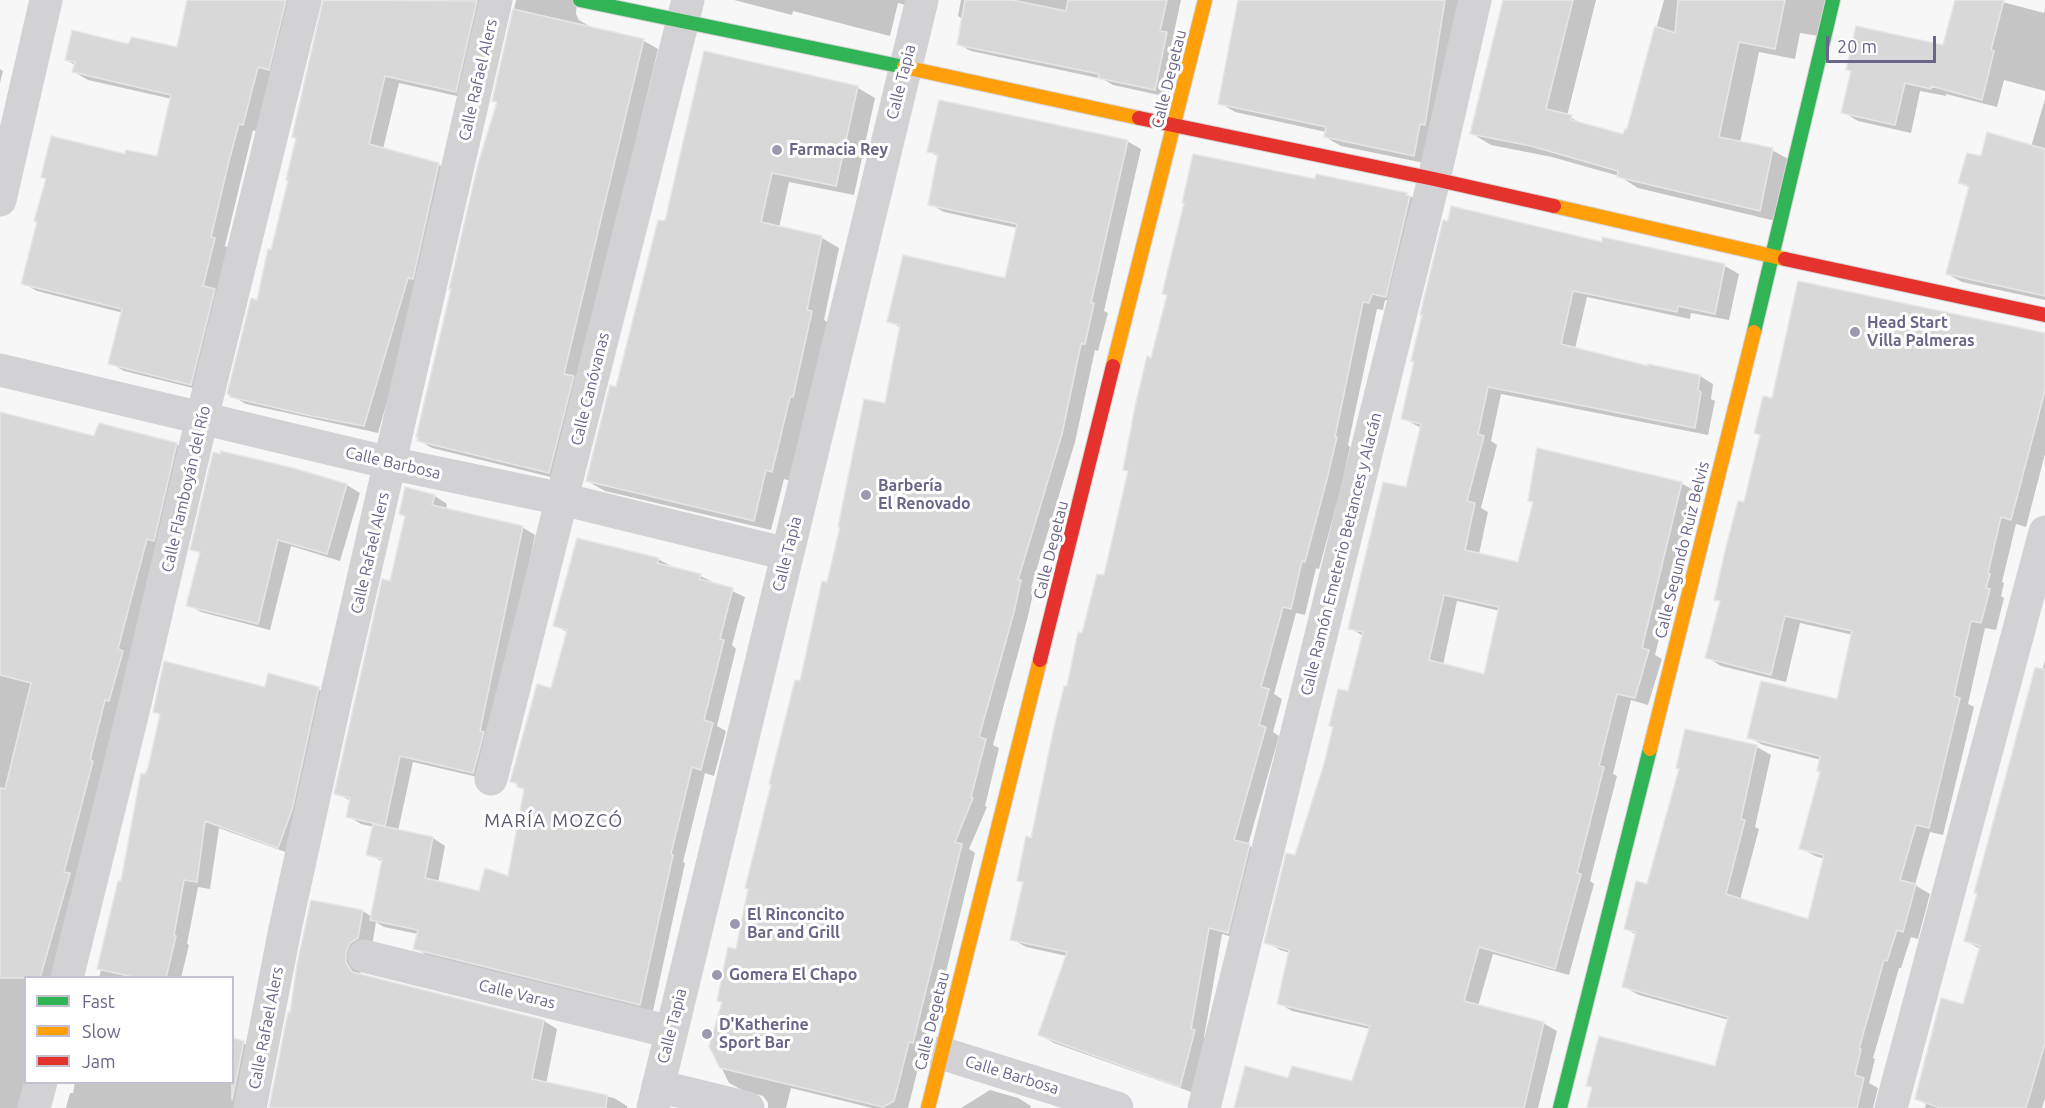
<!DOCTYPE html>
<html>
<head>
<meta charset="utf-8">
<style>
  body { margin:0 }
  #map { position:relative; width:2045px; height:1108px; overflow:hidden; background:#f7f7f7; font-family:Ubuntu,sans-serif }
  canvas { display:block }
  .legend { position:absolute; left:24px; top:976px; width:210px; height:108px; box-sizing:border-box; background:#fff; border:2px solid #c3c1d0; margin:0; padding:8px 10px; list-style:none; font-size:18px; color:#6a6589 }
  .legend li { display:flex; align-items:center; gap:12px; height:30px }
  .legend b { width:30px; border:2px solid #c3c1d0 }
  .scale { position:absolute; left:1826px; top:36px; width:110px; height:27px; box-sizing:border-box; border:3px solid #6a6589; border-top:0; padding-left:8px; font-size:18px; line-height:21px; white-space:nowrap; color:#6a6589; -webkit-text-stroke:4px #fff; paint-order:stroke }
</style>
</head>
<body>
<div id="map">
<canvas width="2045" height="1108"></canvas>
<ul class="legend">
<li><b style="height:8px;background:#30b455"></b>Fast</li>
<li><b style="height:8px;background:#ff9f0a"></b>Slow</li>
<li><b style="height:8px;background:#e5322d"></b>Jam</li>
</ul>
<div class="scale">20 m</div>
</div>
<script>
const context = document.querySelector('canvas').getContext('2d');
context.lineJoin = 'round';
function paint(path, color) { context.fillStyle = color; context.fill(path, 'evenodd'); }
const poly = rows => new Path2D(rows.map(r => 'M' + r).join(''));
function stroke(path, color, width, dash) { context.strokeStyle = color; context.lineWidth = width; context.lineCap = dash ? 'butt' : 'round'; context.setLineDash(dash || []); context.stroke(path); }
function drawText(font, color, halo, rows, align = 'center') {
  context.font = font + ' Ubuntu,sans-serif'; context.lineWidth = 6; context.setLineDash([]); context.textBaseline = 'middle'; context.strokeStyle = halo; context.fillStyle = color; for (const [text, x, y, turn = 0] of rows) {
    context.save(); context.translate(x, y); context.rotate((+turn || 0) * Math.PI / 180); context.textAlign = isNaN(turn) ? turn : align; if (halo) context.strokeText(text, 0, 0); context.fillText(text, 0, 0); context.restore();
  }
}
paint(poly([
  [189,0,303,0,257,132,253,130,225,246,228,248,205,391,124,371,110,363,123,313,37,291,23,283,126,156,158,158,172,99,88,80,74,72,75,65,66,60,129,46,178,49],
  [325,0,493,0,470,99,399,83,383,149,439,165,453,173,378,433,246,404,232,396,290,181],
  [516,0,577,0,576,14,579,20,596,30,644,41,658,49,578,381,563,480,432,448,418,440,499,103,494,100],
  [734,0,907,0,906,5,898,3,890,36,793,11,792,15],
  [961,0,1181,0,1173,37,1180,41,1168,97,1113,85,1103,79,971,51,958,44,963,19,958,16],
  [1240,0,1461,0,1429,164,1341,146,1325,137,1326,132,1235,112,1220,103],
  [1505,0,1596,0,1567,116,1588,126,1624,136,1628,131,1664,0,1826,0,1819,36,1800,33,1795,59,1759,52,1740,143,1772,150,1792,161,1780,222,1638,188,1619,176,1552,157,1491,145,1471,133],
  [1956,0,1995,0,2044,13,2045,8,2045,91,2004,80,1997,107,1946,94,1946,96,1920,91,1911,133,1858,121,1843,112,1944,47],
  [705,53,858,88,875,98,854,195,789,182,779,228,822,238,839,248,824,320,829,323,790,481,784,479,771,530,605,491,587,481,617,388,666,223],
  [0,69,3,71,0,83],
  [2045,99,2045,300,1962,282,1947,274,1970,188,1960,183,1982,158,2031,147],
  [1127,141,1141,149,1104,311,1108,313,1098,351,1095,350,1075,442,1031,588,1034,590,1027,620,993,745,999,748,985,806,987,807,969,849,975,853,927,1050,923,1049,908,1108,872,1108,791,1088,786,1108,768,1108,768,1103,763,1096,744,1091,729,1083,711,1046,723,1003,719,1000,737,950,801,683,828,584,887,405,901,328,889,321,1006,280,1017,228,944,212,930,204,939,157,929,151],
  [1316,181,1406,194,1420,202,1399,304,1385,300,1383,310,1377,309,1348,445,1350,447,1341,488,1319,569,1316,568,1305,615,1296,613,1274,694,1282,699,1273,732,1279,736,1248,845,1263,853,1242,940,1222,934,1204,1037,1208,1039,1194,1093,1054,1043,1040,1035,1067,956,1026,947,1012,939,1024,883,1019,880,1032,839,1083,635,1105,577,1153,359],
  [1604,239,1725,266,1739,274,1729,320,1691,313,1690,319,1587,297,1575,349,1649,367,1700,376,1713,384,1711,399,1715,401,1708,435,1501,394,1491,441,1497,445,1481,508,1488,512,1479,554,1519,563,1681,483,1695,491,1655,655,1662,659,1648,705,1631,700,1613,774,1617,776,1590,881,1594,884,1569,975,1493,954,1478,1006,1543,1023,1557,1031,1538,1108,1242,1108,1289,1080,1353,1083,1370,1029,1292,1011,1278,1003,1290,953,1280,950,1267,942,1349,693,1363,636,1350,628,1407,489,1421,428,1403,418,1603,244],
  [1457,601,1500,611,1485,676,1443,665],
  [2045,334,2045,454,2026,527,2016,524,2002,582,2004,583,2001,596,2004,598,1996,630,1985,628,1968,704,1974,707,1943,835,1930,832,1915,885,1930,894,1918,939,1911,937,1901,968,1899,968,1873,1058,1875,1059,1869,1083,1878,1088,1873,1108,1588,1108,1593,1088,1588,1085,1716,1068,1729,1020,1639,995,1624,987,1637,935,1626,929,1648,886,1680,769,1686,730,1757,747,1771,755,1755,827,1759,829,1740,900,1809,921,1825,859,1815,856,1801,848,1822,773,1821,760,1763,745,1748,737,1838,701,1853,635,1800,623,1786,682,1721,666,1707,657,1721,602,1716,599,1745,504,1773,400],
  [0,413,95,437,176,444,190,452,55,978,26,978,26,1082,20,1108,0,1108],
  [293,470,347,485,360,493,340,561,291,546,270,630,201,612,188,605,201,554,192,549],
  [435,496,447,504,446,510,522,527,535,535,492,739,486,779,413,762,398,831,433,838,445,846,438,883,480,893,509,878,525,790,511,781,552,690,568,633,555,625,658,559,671,566,671,568,700,576,745,597,732,645,736,649,717,726,726,731,714,776,705,773,683,862,685,863,653,1011,428,956,415,948,418,934,384,927,376,922,372,946,359,971,363,976,544,1021,557,1029,546,1084,614,1098,627,1106,627,1108,271,1108,292,1014,312,902,363,911,372,917,383,862,368,854,374,827,361,824,348,816,351,801,336,793,391,583,407,517,401,513],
  [2045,660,2045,1098,2042,1108,1925,1108,1926,1104,1917,1099,1964,1006,1980,949,1966,941,1978,893,1976,892,2036,667,2043,669],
  [266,689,318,689,332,696,291,854,219,828,210,889,198,887,187,944,189,945,181,978,99,978,162,716,155,712],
  [243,1043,257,1051,246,1108,66,1108,70,1093,73,1093,75,1082,232,1082],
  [990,1090,1018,1098,1031,1106,1030,1108,961,1108]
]), '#0003');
const building = poly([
  [187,0,286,0,269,70,258,67,243,125,239,124,229,161,211,237,215,238,203,286,215,289,191,385,108,364,122,309,21,284,37,222,34,221,46,179,41,177,51,136,125,154,126,150,157,156,171,95,72,72,75,62,65,60,72,30,128,44,132,37,177,47,187,0],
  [323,0,477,1,456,92,385,76,369,144,439,163,413,279,408,278,364,426,311,416,230,397,230,395,227,394,251,298,257,300,268,249,271,250,288,181,286,180,296,138,292,137,323,0],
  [965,0,1012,0,1066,11,1068,0,1167,0,1160,31,1167,32,1155,90,1098,78,1099,74,957,45,965,0],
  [1238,0,1445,0,1425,125,1420,124,1414,156,1324,137,1326,127,1218,104,1238,0],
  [1503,0,1573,0,1546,109,1572,115,1571,120,1623,134,1625,129,1627,129,1655,26,1675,33,1678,0,1785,0,1775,49,1739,42,1719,137,1773,148,1760,211,1617,177,1618,171,1531,146,1470,134,1503,0],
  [1955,0,2004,0,1991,50,1994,51,1982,100,1931,86,1931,89,1905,83,1895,125,1841,113,1851,71,1846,70,1856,26,1943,45,1955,0],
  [513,9,644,39,564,374,574,376,549,473,417,441,418,437,416,437,451,289,449,289,478,164,497,102,492,101,513,9],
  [704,51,858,86,836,186,772,173,761,222,822,236,807,310,812,311,793,397,790,397,772,472,766,470,754,521,586,481,610,385,616,387,658,220,665,221,704,51],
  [939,100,1128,140,1091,303,1094,303,1085,344,1081,344,1062,434,1018,580,1021,580,1014,612,979,737,986,739,971,797,973,798,955,842,962,844,913,1043,909,1042,894,1101,883,1107,720,1068,709,1046,722,1002,717,1001,728,947,736,949,748,889,745,888,771,785,769,784,795,680,800,681,822,581,827,582,840,527,838,527,864,399,885,403,900,325,887,322,903,255,1005,278,1017,224,928,205,938,154,927,152,939,100],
  [1987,132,2045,149,2045,296,1946,274,1969,186,1958,183,1967,153,1981,156,1987,132],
  [1193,154,1315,179,1316,174,1407,193,1406,195,1410,196,1386,297,1372,294,1369,303,1363,302,1335,437,1337,437,1327,479,1305,562,1302,561,1291,609,1283,607,1261,687,1269,689,1259,725,1266,727,1234,840,1250,844,1228,933,1209,928,1191,1029,1195,1030,1180,1087,1038,1035,1067,952,1010,940,1023,882,1017,881,1026,836,1031,838,1053,732,1064,686,1067,686,1078,632,1082,633,1097,574,1104,575,1128,471,1123,470,1135,407,1147,356,1151,358,1167,295,1162,294,1184,203,1182,203,1193,154],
  [1451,206,1602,242,1602,237,1725,264,1715,314,1678,306,1677,312,1573,291,1561,344,1648,366,1648,364,1700,375,1698,390,1701,392,1695,428,1488,387,1478,434,1484,436,1467,501,1475,503,1465,550,1518,562,1533,502,1528,501,1537,448,1682,482,1642,648,1649,650,1635,698,1617,694,1599,766,1604,767,1577,873,1581,874,1555,969,1479,947,1464,1001,1544,1022,1524,1108,1234,1108,1245,1066,1288,1078,1292,1066,1352,1081,1370,1026,1277,1004,1289,950,1264,943,1286,853,1295,855,1324,764,1333,727,1329,726,1338,689,1348,691,1363,632,1348,629,1383,482,1406,487,1421,424,1401,419,1414,362,1411,361,1422,315,1420,315,1443,220,1448,221,1451,206],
  [1444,595,1499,607,1484,674,1429,660,1444,595],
  [1798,281,2045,333,2045,390,2036,425,2011,520,2001,517,1988,573,1990,574,1986,588,1990,589,1981,623,1971,621,1954,696,1960,698,1929,828,1916,825,1900,880,1916,884,1903,932,1897,930,1887,961,1884,960,1859,1049,1861,1049,1855,1075,1864,1078,1857,1108,1587,1108,1592,1087,1586,1086,1599,1036,1715,1066,1728,1017,1622,987,1636,932,1624,929,1636,881,1647,884,1679,769,1676,768,1685,729,1757,745,1741,819,1745,820,1726,894,1808,919,1824,855,1799,849,1820,772,1817,771,1820,756,1747,738,1761,681,1837,699,1852,631,1785,616,1771,675,1705,658,1720,601,1714,600,1726,547,1738,501,1744,502,1760,435,1754,433,1763,396,1772,398,1798,281],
  [0,412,94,436,99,423,177,443,154,541,147,539,130,603,118,649,123,651,109,701,105,700,90,760,93,761,64,872,70,873,40,978,0,978,0,788,5,789,31,683,0,675,0,412],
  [221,451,293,468,347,484,327,554,278,540,258,624,186,606,200,552,190,550,213,452,220,454,221,451],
  [405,487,435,495,432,505,523,526,480,731,484,732,473,773,400,756,385,826,346,817,350,798,334,794,382,579,390,581,405,516,399,514,405,487],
  [577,538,659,558,657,563,701,574,699,579,733,588,720,639,724,640,704,720,713,723,701,770,692,767,671,854,673,855,640,1005,413,949,418,930,370,920,382,859,366,855,373,824,433,837,425,878,479,891,485,868,508,876,524,789,517,787,517,783,510,782,537,684,551,688,567,630,553,626,577,538],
  [164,661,265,687,268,673,319,687,292,810,278,848,205,821,197,882,184,880,174,935,176,936,166,978,138,978,97,969,118,881,121,881,141,773,145,774,148,768,160,714,153,712,164,661],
  [2035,668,2045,669,2045,1043,2026,1108,1940,1108,1915,1099,1941,998,1963,1004,1980,946,1964,941,1977,893,1974,893,2035,668],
  [311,900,363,910,358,938,350,943,346,952,346,962,352,972,544,1020,532,1079,607,1095,606,1108,269,1108,288,1012,290,1013,297,964,311,900],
  [232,1038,244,1041,232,1100,232,1038]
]);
paint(building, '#d8d8d9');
stroke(building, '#e6e6e6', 1.5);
const fast = poly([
  [580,0,904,67],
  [1754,332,1833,0],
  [1560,1108,1650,749]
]);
const slow = poly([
  [904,67,1139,118],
  [1554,206,1785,259],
  [1113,366,1205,0],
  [1650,749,1754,332],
  [928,1108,1040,660]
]);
const jam = poly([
  [1139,118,1434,179,1554,206],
  [1785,259,2045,315],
  [1040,660,1113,366]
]);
stroke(fast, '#d5d3d7', 16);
stroke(slow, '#d5d3d7', 16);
stroke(jam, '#d5d3d7', 16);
stroke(poly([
  [0,200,46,0],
  [0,370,390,463,562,499,787,554],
  [491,779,688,0],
  [364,956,671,1032],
  [67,978,131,720,202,418,305,0],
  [941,1053,1117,1108],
  [658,1086,748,1108],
  [34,1108,41,1082],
  [250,1108,285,929,336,697,496,0],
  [653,1108,922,0],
  [1204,1108,1434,179,1475,0],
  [1891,1108,2045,532]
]), '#d2d1d3', 33);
stroke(fast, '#30b455', 14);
stroke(slow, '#ff9f0a', 14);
stroke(jam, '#e5322d', 14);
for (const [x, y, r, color] of [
  [777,150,6,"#9b98b0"],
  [1855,332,6,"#9b98b0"],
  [866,495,6,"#9b98b0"],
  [735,924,6,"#9b98b0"],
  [717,975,6,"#9b98b0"],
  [707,1034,6,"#9b98b0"]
]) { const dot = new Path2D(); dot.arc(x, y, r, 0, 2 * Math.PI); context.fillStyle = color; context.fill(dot); stroke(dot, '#fff', 2); }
drawText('16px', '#6a6589', '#fff', [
  ["Calle Degetau",1169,79,-76],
  ["Calle Rafael Alers",478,80,-77],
  ["Calle Tapia",901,82,-76],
  ["Calle Canóvanas",590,389,-76],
  ["Calle Barbosa",393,463,13],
  ["Calle Flamboyán del Río",186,489,-77],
  ["Calle Degetau",1051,550,-76],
  ["Calle Segundo Ruiz Belvis",1682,550,-76],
  ["Calle Rafael Alers",370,553,-77],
  ["Calle Tapia",787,554,-76],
  ["Calle Ramón Emeterio Betances y Alacán",1341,554,-76],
  ["Calle Varas",517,994,14],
  ["Calle Degetau",932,1021,-76],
  ["Calle Tapia",672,1026,-76],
  ["Calle Rafael Alers",266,1028,-79],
  ["Calle Barbosa",1012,1075,17]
]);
drawText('bold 16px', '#6a6589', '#fff', [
  ["Farmacia Rey",789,150],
  ["Head Start",1867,323],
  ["Villa Palmeras",1867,341],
  ["Barbería",878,486],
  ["El Renovado",878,504],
  ["El Rinconcito",747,915],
  ["Bar and Grill",747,933],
  ["Gomera El Chapo",729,975],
  ["D'Katherine",719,1025],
  ["Sport Bar",719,1043]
], 'left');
context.letterSpacing = '1.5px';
drawText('18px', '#57546d', '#fff', [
  ["MARÍA MOZCÓ",554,821]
]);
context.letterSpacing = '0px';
</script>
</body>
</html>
